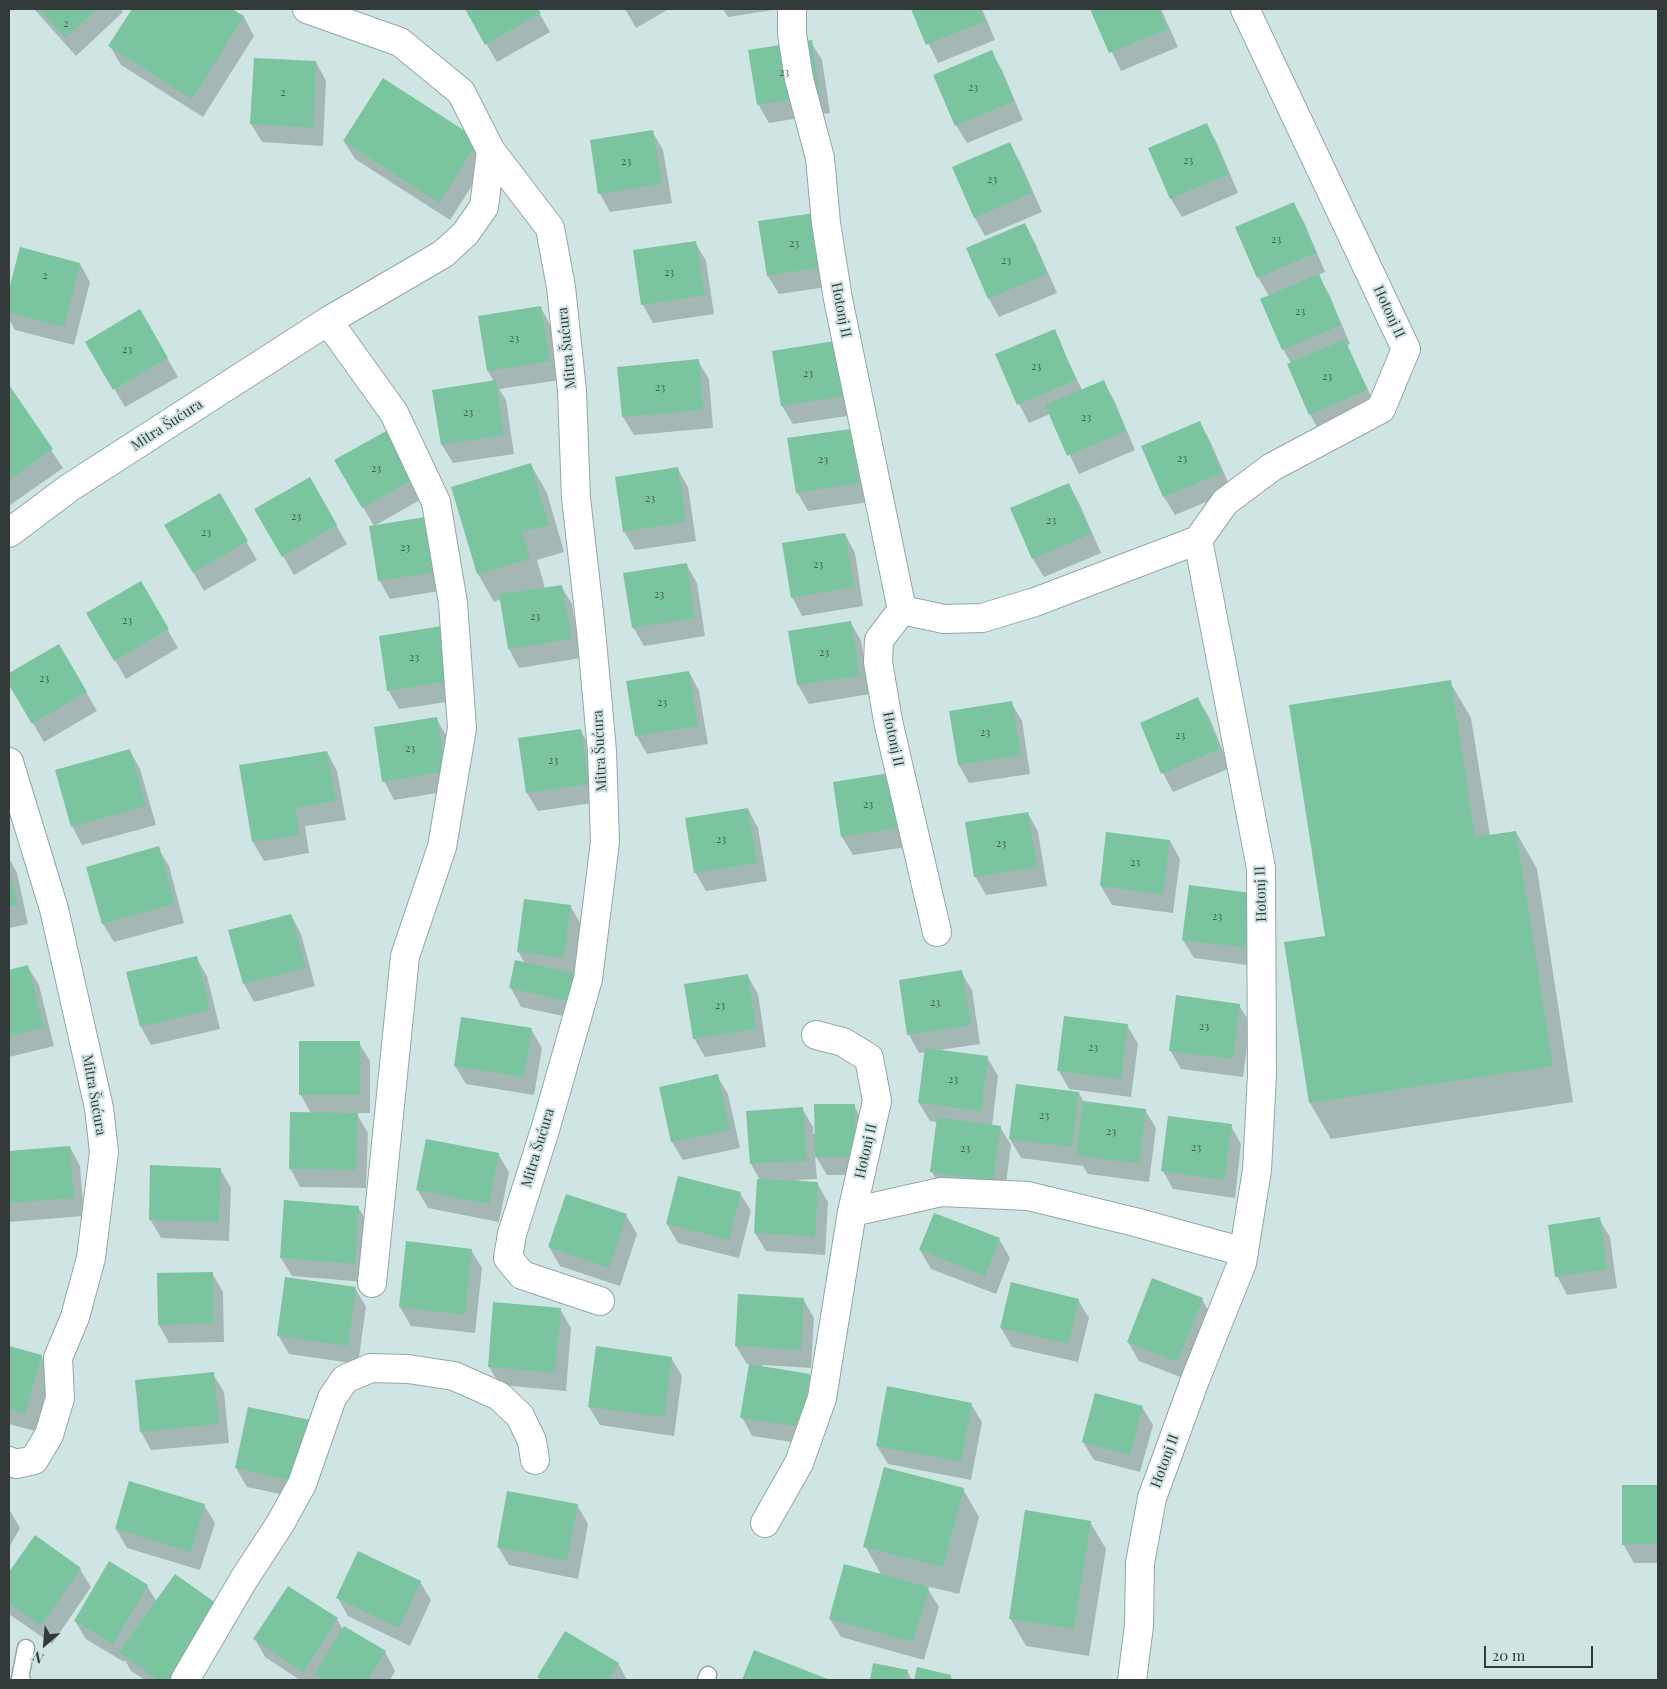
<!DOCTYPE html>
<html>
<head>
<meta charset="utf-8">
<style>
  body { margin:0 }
  #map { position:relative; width:1667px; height:1689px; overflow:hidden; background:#cfe5e3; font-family:"Playfair Display",serif }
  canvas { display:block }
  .frame { position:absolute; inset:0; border:10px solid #333b3a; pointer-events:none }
  .north { position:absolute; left:20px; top:1619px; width:50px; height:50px; -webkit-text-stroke:4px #cfe5e3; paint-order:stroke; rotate:207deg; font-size:14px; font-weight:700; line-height:20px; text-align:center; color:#333b3a }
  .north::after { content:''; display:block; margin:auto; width:18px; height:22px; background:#333b3a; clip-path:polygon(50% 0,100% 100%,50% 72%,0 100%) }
  .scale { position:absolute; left:1484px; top:1646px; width:109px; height:22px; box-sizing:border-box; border:2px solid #333b3a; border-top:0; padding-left:6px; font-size:15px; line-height:18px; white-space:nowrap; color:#333b3a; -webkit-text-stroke:4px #cfe5e3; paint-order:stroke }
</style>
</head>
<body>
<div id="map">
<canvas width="1667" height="1689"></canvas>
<div class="frame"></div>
<div class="north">N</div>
<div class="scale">20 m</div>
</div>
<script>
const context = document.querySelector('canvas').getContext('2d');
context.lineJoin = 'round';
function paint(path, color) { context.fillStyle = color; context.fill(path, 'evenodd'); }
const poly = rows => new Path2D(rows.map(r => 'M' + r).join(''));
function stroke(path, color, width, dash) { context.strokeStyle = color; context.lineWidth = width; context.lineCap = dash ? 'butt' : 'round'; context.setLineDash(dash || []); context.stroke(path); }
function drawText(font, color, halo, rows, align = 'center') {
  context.font = font + ' "Playfair Display",serif'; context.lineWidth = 4; context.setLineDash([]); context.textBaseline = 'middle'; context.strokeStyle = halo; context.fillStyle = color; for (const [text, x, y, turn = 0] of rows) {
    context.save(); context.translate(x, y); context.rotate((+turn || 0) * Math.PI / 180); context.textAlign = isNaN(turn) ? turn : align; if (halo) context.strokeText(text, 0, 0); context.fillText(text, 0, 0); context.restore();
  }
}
paint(poly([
  [34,9,121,9,123,12,76,56],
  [134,9,230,9,244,17,254,36,203,117,121,65,110,46],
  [466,9,537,9,550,32,497,62],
  [625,9,669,9,636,28],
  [723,9,779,9,728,17],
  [912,9,982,9,995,40,938,63],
  [1091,9,1161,9,1178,47,1121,71],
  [811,42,822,60,830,113,769,123,758,104],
  [991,51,1002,70,1023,120,967,143,956,125],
  [316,62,326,81,323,146,262,142,251,124],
  [1206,125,1217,143,1238,193,1182,217,1171,199,1150,149],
  [652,131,663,150,672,203,610,212,600,194],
  [344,141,478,141,489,159,450,220,355,159],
  [1010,144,1020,162,1042,212,985,236,975,218,953,168],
  [1293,203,1304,222,1325,272,1318,275,1329,294,1350,344,1347,345,1377,409,1320,433,1310,414,1291,363,1283,349,1269,296,1258,277],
  [821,213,840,285,779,294,768,276],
  [1025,224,1035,243,1057,293,999,317,989,299],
  [695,242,706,261,714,314,653,323,643,305,634,251],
  [21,248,80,264,90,282,74,345,15,330,9,319,9,294],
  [541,308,551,326,560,380,499,389,506,400,514,454,453,463,442,445,494,382,488,371],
  [140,311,178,377,125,407,87,342],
  [1054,331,1082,390,1103,382,1114,400,1135,450,1079,474,1050,414,1029,423,1019,404],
  [835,342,854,415,793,424,782,406],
  [698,361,709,379,713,428,634,435,623,417],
  [9,387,63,468,10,505,9,502],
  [1200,423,1210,441,1232,491,1175,515,1164,497,1143,447],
  [389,430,427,496,374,526,336,461],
  [850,430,860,448,869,502,808,511,797,492],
  [531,465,547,493,564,552,537,560,545,588,561,586,572,604,581,658,519,668,509,649,501,599,494,602,478,574,452,488],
  [677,468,688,487,696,541,635,550,624,531],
  [309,479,347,544,294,575,256,509],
  [1069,485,1079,503,1101,553,1044,577,1033,559,1012,509],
  [219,494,257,560,204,591,166,525],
  [845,534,855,553,863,606,802,616,792,597],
  [442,536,451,589,390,599,379,580],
  [686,564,697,583,705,636,644,646,633,627],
  [141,583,178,648,126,679,87,613],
  [851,623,861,641,870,694,809,704,798,685,790,632],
  [441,627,460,700,399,709,388,690],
  [59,646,97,711,44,742,9,682,9,675],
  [689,672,699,691,708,744,647,754,636,735],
  [1450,682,1471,718,1490,836,1516,832,1537,869,1573,1102,1331,1139,1310,1103,1286,943,1326,937],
  [1198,699,1209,717,1230,768,1173,792,1163,773],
  [1011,702,1022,721,1030,774,969,783,959,765],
  [436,718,447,737,456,790,394,800,384,781],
  [580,730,591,748,599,802,538,811,527,793,519,739],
  [130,751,140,769,156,825,82,845,72,826],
  [327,752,337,771,346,820,305,826,309,853,264,861,253,842,241,766],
  [895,774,914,846,853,855,842,837],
  [748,809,758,828,767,881,706,891,695,872],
  [1028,813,1038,832,1047,886,986,895,975,876],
  [1170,841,1180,859,1173,913,1112,905,1101,886],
  [158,848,169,866,184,923,114,942,103,924,88,867],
  [9,858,17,873,28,924,9,928],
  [1251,895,1255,966,1194,958,1183,940],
  [570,906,581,924,574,974,582,1020,521,1007,511,988,525,964,518,951],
  [291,915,301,934,315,986,254,1002,244,984],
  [196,957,207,976,220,1029,151,1045,141,1027],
  [28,967,39,985,54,1046,9,1057,9,971],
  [961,972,972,990,980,1044,939,1050,987,1057,998,1076,992,1126,1000,1127,1011,1145,1004,1199,942,1191,932,1172,938,1122,930,1121,919,1103,926,1052,919,1053,909,1035],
  [747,975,758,994,766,1047,705,1057,694,1038],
  [1239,1005,1250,1023,1243,1077,1181,1069,1170,1050],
  [1127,1025,1138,1044,1131,1097,1069,1089,1059,1071],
  [531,1029,542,1048,534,1095,466,1084,455,1066],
  [359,1043,370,1061,370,1113,356,1113,368,1133,366,1188,300,1187,290,1168,311,1113,300,1094],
  [717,1076,728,1094,740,1148,683,1160,672,1142,660,1088],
  [1017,1086,1079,1093,1084,1102,1145,1110,1156,1128,1149,1182,1088,1174,1083,1166,1021,1158,1010,1139],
  [854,1106,865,1124,865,1175,827,1175,815,1155,817,1179,796,1180,817,1183,828,1202,825,1255,766,1251,755,1233,760,1180,751,1164,802,1108,813,1127,813,1134,816,1134],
  [1231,1126,1241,1144,1235,1198,1173,1189,1163,1171],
  [70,1147,80,1166,84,1216,9,1222,9,1152],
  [498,1154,509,1172,499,1222,428,1208,417,1189],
  [220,1169,231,1188,229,1241,161,1238,150,1219],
  [740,1193,751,1211,739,1258,678,1243,667,1224],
  [358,1207,369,1226,365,1282,292,1276,281,1258],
  [626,1215,637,1234,620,1286,560,1266,549,1247],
  [1599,1219,1610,1237,1617,1288,1567,1295,1557,1276],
  [999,1239,1010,1258,996,1294,931,1269,920,1250],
  [471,1250,482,1268,475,1333,411,1326,400,1307],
  [212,1273,223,1292,224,1342,169,1343,159,1325],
  [355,1288,366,1307,358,1364,289,1354,278,1335],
  [803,1299,814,1318,811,1368,762,1365,762,1367,809,1375,820,1393,812,1445,752,1436,742,1417,750,1364,747,1364,736,1346],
  [1202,1299,1212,1318,1188,1380,1139,1361,1128,1342],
  [1078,1300,1089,1318,1078,1362,1012,1347,1001,1328],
  [560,1309,571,1328,566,1391,500,1385,489,1367],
  [9,1347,41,1356,52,1375,35,1431,9,1424],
  [671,1358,682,1376,674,1436,600,1425,589,1407],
  [213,1374,224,1392,229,1443,151,1450,141,1432],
  [971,1404,982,1422,971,1480,888,1464,877,1446],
  [1142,1407,1153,1425,1140,1472,1094,1460,1083,1442],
  [249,1408,308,1500,247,1487,236,1468],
  [1658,1486,1658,1563,1634,1563,1623,1544,1623,1487],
  [963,1489,979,1517,959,1594,926,1586,939,1607,924,1660,841,1637,830,1619,882,1576,865,1546],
  [204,1505,215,1523,200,1570,127,1548,116,1529],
  [577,1505,588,1524,578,1579,509,1565,498,1547],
  [9,1509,20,1528,9,1548],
  [1090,1522,1106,1549,1089,1656,1026,1646,1010,1618],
  [35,1537,80,1569,91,1587,52,1644,9,1614,9,1574],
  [420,1582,431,1600,410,1646,348,1616,338,1598],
  [147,1586,157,1602,191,1680,145,1680,131,1671,125,1660,124,1662,86,1639,75,1621],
  [337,1619,343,1630,385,1652,395,1671,390,1680,300,1680,265,1657,255,1639],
  [755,1652,827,1680,744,1680],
  [618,1663,627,1680,540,1680,539,1677],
  [874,1665,907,1671,912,1680,871,1680],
  [918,1668,950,1676,953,1680,916,1680]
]), '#0003');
paint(poly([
  [38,9,97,9,65,38],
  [132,9,232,9,244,16,192,99,108,46],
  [465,9,538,9,541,13,485,45],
  [911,9,980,9,985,21,926,45],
  [1090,9,1159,9,1168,29,1109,53],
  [812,40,820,95,757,105,748,50],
  [992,50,1014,101,955,126,933,75],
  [254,58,316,61,313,128,250,124],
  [383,78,479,140,439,203,343,141],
  [1207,123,1229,174,1170,199,1148,148],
  [653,130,662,184,598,194,590,140],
  [1010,142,1032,193,974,218,952,167],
  [1294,202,1316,253,1257,278,1235,227],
  [822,212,830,266,767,276,758,221],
  [1025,223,1047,274,988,299,966,248],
  [696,241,705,295,641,305,633,250],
  [20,247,80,263,64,327,9,313,9,289],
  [1319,274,1341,325,1282,350,1260,299],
  [541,306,550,361,487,371,478,316],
  [140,309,168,358,113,390,85,342],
  [1055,329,1076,380,1017,405,995,354],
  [1345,339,1367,390,1309,415,1287,364],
  [835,341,844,396,781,406,772,351],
  [699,359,703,410,622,417,617,367],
  [496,380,504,435,441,445,432,390],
  [1104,380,1126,431,1067,456,1045,405],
  [9,385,53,449,9,480],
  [1200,421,1222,473,1163,497,1141,446],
  [390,429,418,477,362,508,334,460],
  [850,429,859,483,796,493,787,438],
  [531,463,549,525,522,532,530,559,477,574,451,487],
  [678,467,686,522,623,532,615,477],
  [310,477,337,525,282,557,254,509],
  [1069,483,1091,534,1032,559,1010,508],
  [220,493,248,541,193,573,164,525],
  [432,516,441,571,378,581,369,526],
  [845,533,854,587,791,598,782,543],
  [687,563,695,618,632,628,623,573],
  [141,581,169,629,114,661,86,613],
  [562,585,571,639,508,649,499,594],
  [851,621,860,676,797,685,788,631],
  [442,626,450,681,387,691,379,636],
  [59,644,87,692,32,724,9,685,9,673],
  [689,671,698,726,635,736,626,681],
  [1451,680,1475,837,1516,831,1553,1066,1309,1103,1284,942,1325,936,1289,705],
  [1198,697,1220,749,1161,774,1140,723],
  [1012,701,1021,755,958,765,949,711],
  [437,717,446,771,382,782,374,727],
  [581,729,589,784,526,793,518,738],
  [130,749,146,806,71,827,55,770],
  [327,751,336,801,295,808,299,835,252,842,239,765],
  [896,772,904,827,841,837,833,782],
  [748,808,757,863,694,873,685,818],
  [1028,812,1037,867,974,877,965,822],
  [1106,832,1170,840,1163,895,1100,886],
  [159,846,175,904,102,924,86,867],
  [9,866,18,906,9,907],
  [1189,885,1252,893,1245,948,1182,940],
  [524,899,571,905,564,958,517,952],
  [291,914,306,968,243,984,228,930],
  [197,956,210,1010,140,1027,126,972],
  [515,960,577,974,571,1002,509,988],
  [28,965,44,1028,9,1036,9,970],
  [962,970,971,1025,907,1035,899,980],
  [748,974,756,1029,693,1039,684,984],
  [1176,995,1240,1004,1233,1059,1169,1051],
  [1064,1016,1128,1024,1121,1079,1057,1071],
  [461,1017,532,1028,524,1077,454,1066],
  [299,1041,360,1041,360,1095,299,1095],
  [925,1048,988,1056,981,1111,918,1103],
  [718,1074,730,1130,671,1142,659,1087],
  [1016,1084,1079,1092,1072,1147,1009,1139],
  [1083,1101,1146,1109,1139,1164,1076,1155],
  [814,1104,855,1104,855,1157,815,1157],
  [803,1107,807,1161,750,1164,746,1111],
  [290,1112,358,1113,356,1170,289,1169],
  [1168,1116,1232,1124,1224,1180,1161,1171],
  [937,1117,1001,1126,993,1181,930,1172],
  [426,1139,499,1153,489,1204,416,1190],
  [70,1146,74,1198,9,1203,9,1151],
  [150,1165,221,1168,219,1222,149,1220],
  [678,1176,741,1192,729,1240,666,1224],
  [757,1179,818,1182,815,1237,754,1233],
  [566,1194,627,1214,609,1268,548,1247],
  [284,1200,359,1206,355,1264,280,1258],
  [934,1213,1000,1238,985,1276,919,1250],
  [1600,1217,1607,1269,1555,1277,1548,1225],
  [406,1241,472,1249,465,1315,399,1307],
  [213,1272,214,1323,158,1325,157,1273],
  [285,1277,356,1287,348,1346,277,1336],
  [1152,1278,1203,1298,1177,1362,1127,1342],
  [1011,1282,1079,1299,1068,1344,1000,1328],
  [738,1294,804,1298,801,1350,735,1346],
  [493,1302,561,1308,555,1373,488,1367],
  [9,1346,42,1355,25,1414,9,1409],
  [596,1346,672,1357,664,1417,588,1407],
  [749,1364,810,1374,802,1427,740,1418],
  [214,1372,219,1424,140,1432,135,1380],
  [887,1386,972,1403,961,1462,876,1446],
  [1095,1393,1143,1406,1130,1455,1082,1442],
  [248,1407,311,1420,298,1482,235,1468],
  [884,1467,964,1488,943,1567,863,1547],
  [129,1481,205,1504,190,1552,115,1529],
  [1622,1485,1658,1485,1658,1544,1622,1545],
  [507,1491,578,1504,567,1561,497,1547],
  [1025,1510,1091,1521,1074,1629,1009,1619],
  [35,1535,81,1568,41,1626,9,1603,9,1572],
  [358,1551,421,1581,399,1628,336,1598],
  [109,1561,148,1585,113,1644,74,1621],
  [844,1564,929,1587,913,1642,829,1619],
  [175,1574,220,1606,168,1680,158,1680,119,1652],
  [288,1586,338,1618,303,1672,253,1639],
  [344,1626,386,1651,368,1680,323,1680,314,1674],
  [565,1631,619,1663,608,1680,542,1680,537,1677],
  [754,1650,830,1680,742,1680],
  [873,1663,908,1670,906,1680,870,1680],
  [917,1667,951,1675,950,1680,914,1680]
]), '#7ac49f');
const service = poly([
  [22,1680,20,1678,26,1648],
  [706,1680,708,1675]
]);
const minor = poly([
  [307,9,400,42,461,92,491,151,550,228,561,287,572,391,576,498,591,630,602,751,605,842,588,979,545,1130,512,1234,508,1258,522,1275,600,1301],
  [792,9,792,34,799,79,820,158,826,223,838,299,902,610,879,640,878,662,888,721,937,932],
  [328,321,394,413,436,502,453,603,462,728,442,847,405,956,372,1283],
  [9,533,69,488,328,321,443,254,465,234,484,207,491,151],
  [902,610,944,619,982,618,1035,602,1198,540,1225,502,1272,467,1381,409,1406,349,1245,9],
  [9,762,54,909,99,1108,104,1152,91,1258,75,1317,58,1358,60,1398,49,1435,34,1460,16,1464,9,1461],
  [852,1212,941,1192,1028,1196,1135,1222,1244,1252],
  [765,1523,799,1463,822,1398,852,1212,877,1101,869,1058,843,1042,816,1035],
  [185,1680,244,1579,280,1524,302,1484,332,1398,345,1379,371,1368,408,1369,454,1376,499,1396,520,1416,532,1441,535,1460],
  [1132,1680,1139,1626,1140,1563,1152,1498,1195,1380,1242,1263,1257,1170,1262,1075,1261,868,1198,540]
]);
stroke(service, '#93a8a6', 19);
stroke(minor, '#93a8a6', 30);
stroke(service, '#fff', 16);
stroke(minor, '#fff', 28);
drawText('11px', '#455d53', null, [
  ["2",66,24],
  ["23",784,73],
  ["23",973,88],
  ["2",283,93],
  ["23",1188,161],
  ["23",626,162],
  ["23",992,180],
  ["23",1276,240],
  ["23",794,244],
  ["23",1006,261],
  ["23",669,273],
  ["2",45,276],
  ["23",1300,312],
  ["23",514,339],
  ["23",127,350],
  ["23",1036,367],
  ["23",808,374],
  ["23",1327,377],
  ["23",660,388],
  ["23",468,413],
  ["23",1086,418],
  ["23",1182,459],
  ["23",823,460],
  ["23",376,469],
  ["23",650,499],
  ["23",296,517],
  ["23",1051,521],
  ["23",206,533],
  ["23",405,548],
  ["23",818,565],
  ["23",659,595],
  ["23",535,617],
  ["23",127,621],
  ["23",824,653],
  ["23",414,658],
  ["23",44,679],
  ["23",662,703],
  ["23",985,733],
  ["23",1180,736],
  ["23",410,749],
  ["23",553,761],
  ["23",868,805],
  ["23",721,840],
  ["23",1001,844],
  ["23",1135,863],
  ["23",1217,917],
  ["23",935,1003],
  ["23",720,1006],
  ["23",1204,1027],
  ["23",1093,1048],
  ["23",953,1080],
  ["23",1044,1116],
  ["23",1111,1132],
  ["23",1196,1148],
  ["23",965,1149]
]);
drawText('14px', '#333b3a', '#cfe5e3', [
  ["Hotonj II",841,310,79],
  ["Hotonj II",1389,312,65],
  ["Mitra Šućura",567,348,-96],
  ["Mitra Šućura",167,425,-33],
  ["Hotonj II",893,739,78],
  ["Mitra Šućura",600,751,-93],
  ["Hotonj II",1261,894,-92],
  ["Mitra Šućura",94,1095,80],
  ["Mitra Šućura",538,1148,-73],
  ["Hotonj II",866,1151,-77],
  ["Hotonj II",1165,1461,-70]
]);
</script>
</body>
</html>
